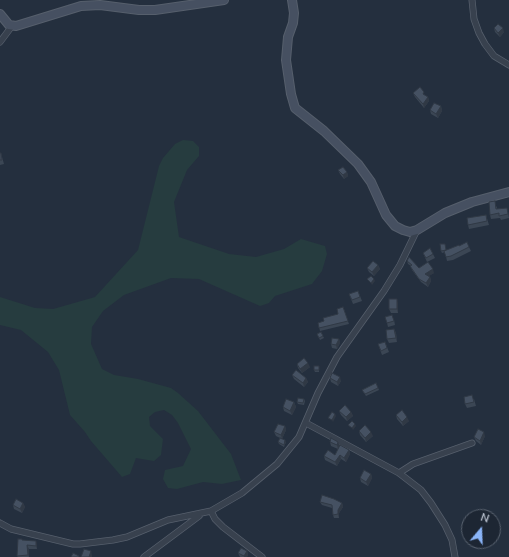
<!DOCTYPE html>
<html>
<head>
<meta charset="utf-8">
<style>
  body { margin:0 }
  #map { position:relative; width:509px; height:557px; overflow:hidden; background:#242f3e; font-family:"Nunito Sans",sans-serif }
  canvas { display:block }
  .north { position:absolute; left:461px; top:509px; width:40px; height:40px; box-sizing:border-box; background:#1d2633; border:1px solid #59626f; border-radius:50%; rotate:19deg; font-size:11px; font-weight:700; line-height:16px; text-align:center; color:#b4bcc9 }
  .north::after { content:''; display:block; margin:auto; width:14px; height:18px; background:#8ab4f8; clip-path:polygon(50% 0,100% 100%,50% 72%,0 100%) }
</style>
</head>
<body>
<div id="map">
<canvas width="509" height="557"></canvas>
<div class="north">N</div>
</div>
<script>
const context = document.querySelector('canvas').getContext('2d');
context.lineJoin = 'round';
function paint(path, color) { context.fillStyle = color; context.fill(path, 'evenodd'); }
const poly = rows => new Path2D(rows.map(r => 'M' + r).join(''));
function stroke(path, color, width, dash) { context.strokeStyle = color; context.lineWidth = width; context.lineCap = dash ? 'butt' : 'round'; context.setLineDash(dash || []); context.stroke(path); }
paint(poly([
  [183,140,193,141,199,147,199,156,187,170,174,202,179,237,229,254,256,257,284,249,301,239,325,246,327,254,322,271,312,284,275,296,269,303,260,306,199,279,171,278,124,295,103,311,92,327,91,344,102,369,114,375,138,379,171,388,178,393,198,411,231,454,241,480,222,484,203,482,177,489,168,488,163,479,165,470,183,466,191,449,178,423,172,415,164,410,155,412,149,417,150,426,163,439,161,455,154,461,136,458,130,474,122,477,91,441,85,432,70,415,59,370,48,352,21,330,0,325,0,297,35,308,53,309,95,297,138,250,159,166,163,158,175,144]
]), '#263c3f');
const street = poly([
  [472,0,474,19,479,33,485,44,494,56,509,65],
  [0,42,12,26],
  [306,423,399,473,421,490,431,503,445,525,452,540,455,557],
  [399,473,413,464,472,443],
  [211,511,215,519,223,527,262,557],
  [0,523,11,529,73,544,80,544,113,540,127,537,168,520,211,511,242,493,277,464,299,437,318,393,337,357,384,291,400,265,417,230],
  [144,557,199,516]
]);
const secondary = poly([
  [292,0,294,13,293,23,288,37,286,60,291,94,295,108,324,131,358,164,371,182,386,215,395,226,403,230,410,232,417,230,445,213,472,202,509,192],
  [0,14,9,25,16,26,81,6,100,5,139,10,155,10,224,0]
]);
stroke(street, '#565f6c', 7);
stroke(secondary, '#565f6c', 10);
stroke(street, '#38414e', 5.5);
stroke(secondary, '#465061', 8);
paint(poly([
  [494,28,504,32,500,37,495,32],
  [413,93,428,97,429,101,424,108,415,97],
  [441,106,442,111,438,118,431,114,430,110],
  [0,153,2,157,4,164,0,165],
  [338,170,347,172,348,176,344,179,340,174],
  [497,206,497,209,508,212,509,218,501,220,500,218,491,219,490,215],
  [486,215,489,225,469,229,468,225],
  [445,246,446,250,459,246,469,247,471,251,453,260,447,261,445,252,442,253,441,251],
  [423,253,433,254,435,258,427,262],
  [407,261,419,268,434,273,428,276,430,277,431,281,428,287,421,282,412,270,411,266,408,264],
  [378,265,380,269,374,276,369,272,367,268],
  [358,291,362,301,353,304,349,294],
  [398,303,398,313,391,313,389,309],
  [343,307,349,324,320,331,318,323,324,321,338,314],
  [394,320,395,325,388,327,387,323],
  [394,329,396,333,397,342,389,343,387,339],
  [321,332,324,338,320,340,317,334],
  [339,339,340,343,337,349,332,348,331,344],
  [385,342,389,352,382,355,378,344],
  [297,364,310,367,302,373,298,368],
  [319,366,319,372,315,372,314,370],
  [292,375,306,378,308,382,304,387,294,379],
  [330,378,341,381,338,386,331,382],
  [376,383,379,390,366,396,362,390],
  [304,399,305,401,304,405,298,404,297,402],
  [474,399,476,406,467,408,465,404],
  [294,402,296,407,292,415,284,411,283,407],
  [339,411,351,412,353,416,347,421,341,415],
  [396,415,409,421,403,426,397,419],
  [285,426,286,430,282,439,276,436,274,432],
  [359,431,373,436,366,442,360,435],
  [485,436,481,445,476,441,474,437],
  [278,442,286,442,284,447,279,444],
  [330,442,349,450,350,454,346,462,341,459,337,466,325,460,324,456,335,455,338,449,331,446],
  [371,474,372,478,368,486,361,482,360,478],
  [320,502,342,503,343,507,339,513,339,518,334,518,333,515,332,508,322,505],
  [23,503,25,507,22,513,14,509,13,505],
  [22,539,22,540,37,544,37,549,29,549,29,557,18,557,17,556],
  [247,551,248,555,247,557,240,557,238,553]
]), '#3b4654');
paint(poly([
  [503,28,504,32,500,37,498,33],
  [428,97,429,101,424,108,423,104],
  [441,106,442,111,438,118,436,114],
  [347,172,348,176,344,179,343,175],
  [378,265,380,269,374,276,372,272],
  [433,269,434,273,426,278,425,274],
  [430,277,431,281,428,287,426,283],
  [374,279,375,281,372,285,371,283],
  [397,299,398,303,398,313,397,309],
  [394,329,396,333,397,342,396,338],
  [339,339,340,343,337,349,336,345],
  [308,363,310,367,302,373,300,369],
  [340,377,341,381,338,386,337,382],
  [306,378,308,382,304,387,303,383],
  [294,402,296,407,292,415,290,411],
  [351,412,353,416,347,421,346,417],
  [335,414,336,416,333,422,332,420],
  [407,417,409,421,403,426,402,422],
  [355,424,356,426,353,430,352,428],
  [285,426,286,430,282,439,281,435],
  [371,432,373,436,366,442,365,438],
  [484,432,485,436,481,445,480,441],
  [285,440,286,442,284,447,284,445],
  [338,442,340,446,338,449,337,445],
  [349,450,350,454,346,462,344,458],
  [340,455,341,459,337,466,335,462],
  [371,474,372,478,368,486,366,482],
  [23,503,25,507,22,513,20,509],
  [342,503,343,507,339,513,339,518,338,514,338,510],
  [36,541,37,544,37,549,36,546],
  [27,545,29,549,29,557,28,555],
  [91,551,92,555,92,557,89,557],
  [247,551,248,555,247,557,244,557,244,556]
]), '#303945');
const building = poly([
  [498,24,503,28,498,33,494,28,498,24],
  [420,87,424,92,423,94,428,97,423,104,413,93,420,87],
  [434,103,441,106,436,114,430,110,434,103],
  [0,153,1,153,2,160,0,160,0,153],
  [343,167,347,172,343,175,338,170,343,167],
  [495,201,496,209,507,208,508,214,499,216,499,213,490,215,489,202,495,201],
  [486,215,487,221,468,225,467,218,486,215],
  [467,242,469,247,451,256,446,257,444,251,459,245,459,246,467,242],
  [440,244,445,244,446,250,441,251,440,244],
  [430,248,433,254,426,258,423,253,430,248],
  [409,257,419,268,428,262,433,269,425,274,430,277,426,283,419,279,410,266,412,265,407,261,409,257],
  [373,261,378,265,372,272,367,268,373,261],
  [371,276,374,279,371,283,367,279,371,276],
  [358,291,360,297,352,300,349,294,358,291],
  [389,299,397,299,397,309,389,309,389,299],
  [343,307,348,321,319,328,318,323,324,321,323,318,338,314,337,309,343,307],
  [392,315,394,321,387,323,385,317,392,315],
  [394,329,396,338,387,339,386,330,394,329],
  [321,332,323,336,319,338,317,334,321,332],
  [332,338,339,339,336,345,331,344,332,338],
  [385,342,387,348,381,351,378,344,385,342],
  [304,358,308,363,300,369,297,364,304,358],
  [314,366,319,366,319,370,314,370,314,366],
  [296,370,306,378,303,383,292,375,296,370],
  [332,373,340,377,337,382,330,378,332,373],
  [376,383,378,388,365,394,362,390,376,383],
  [472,395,474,402,465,404,464,397,472,395],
  [298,398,304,399,303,403,297,402,298,398],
  [286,399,294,402,290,411,283,407,286,399],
  [345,405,351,412,346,417,339,411,345,405],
  [402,410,407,417,402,422,396,415,402,410],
  [332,412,335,414,332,420,328,418,332,412],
  [352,421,355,424,352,428,348,425,352,421],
  [278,424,285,426,281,435,274,432,278,424],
  [365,425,371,432,365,438,359,431,365,425],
  [478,429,484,432,480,441,474,437,478,429],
  [280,438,285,440,284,445,278,442,280,438],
  [331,438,338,442,337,445,330,442,331,438],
  [340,445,349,450,344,458,340,455,335,462,324,456,328,450,335,455,340,445],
  [364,470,371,474,366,482,360,478,364,470],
  [322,495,334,499,342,503,338,510,338,514,333,515,332,505,320,502,322,495],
  [16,499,23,503,20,509,13,505,16,499],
  [18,539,22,539,22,540,36,541,36,546,27,545,28,555,17,556,18,539],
  [241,548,247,551,244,556,238,553,241,548],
  [84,549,91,551,89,557,81,557,84,549],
  [73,553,79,556,79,557,71,557,73,553]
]);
paint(building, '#455162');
stroke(building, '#303945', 1);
</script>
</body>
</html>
